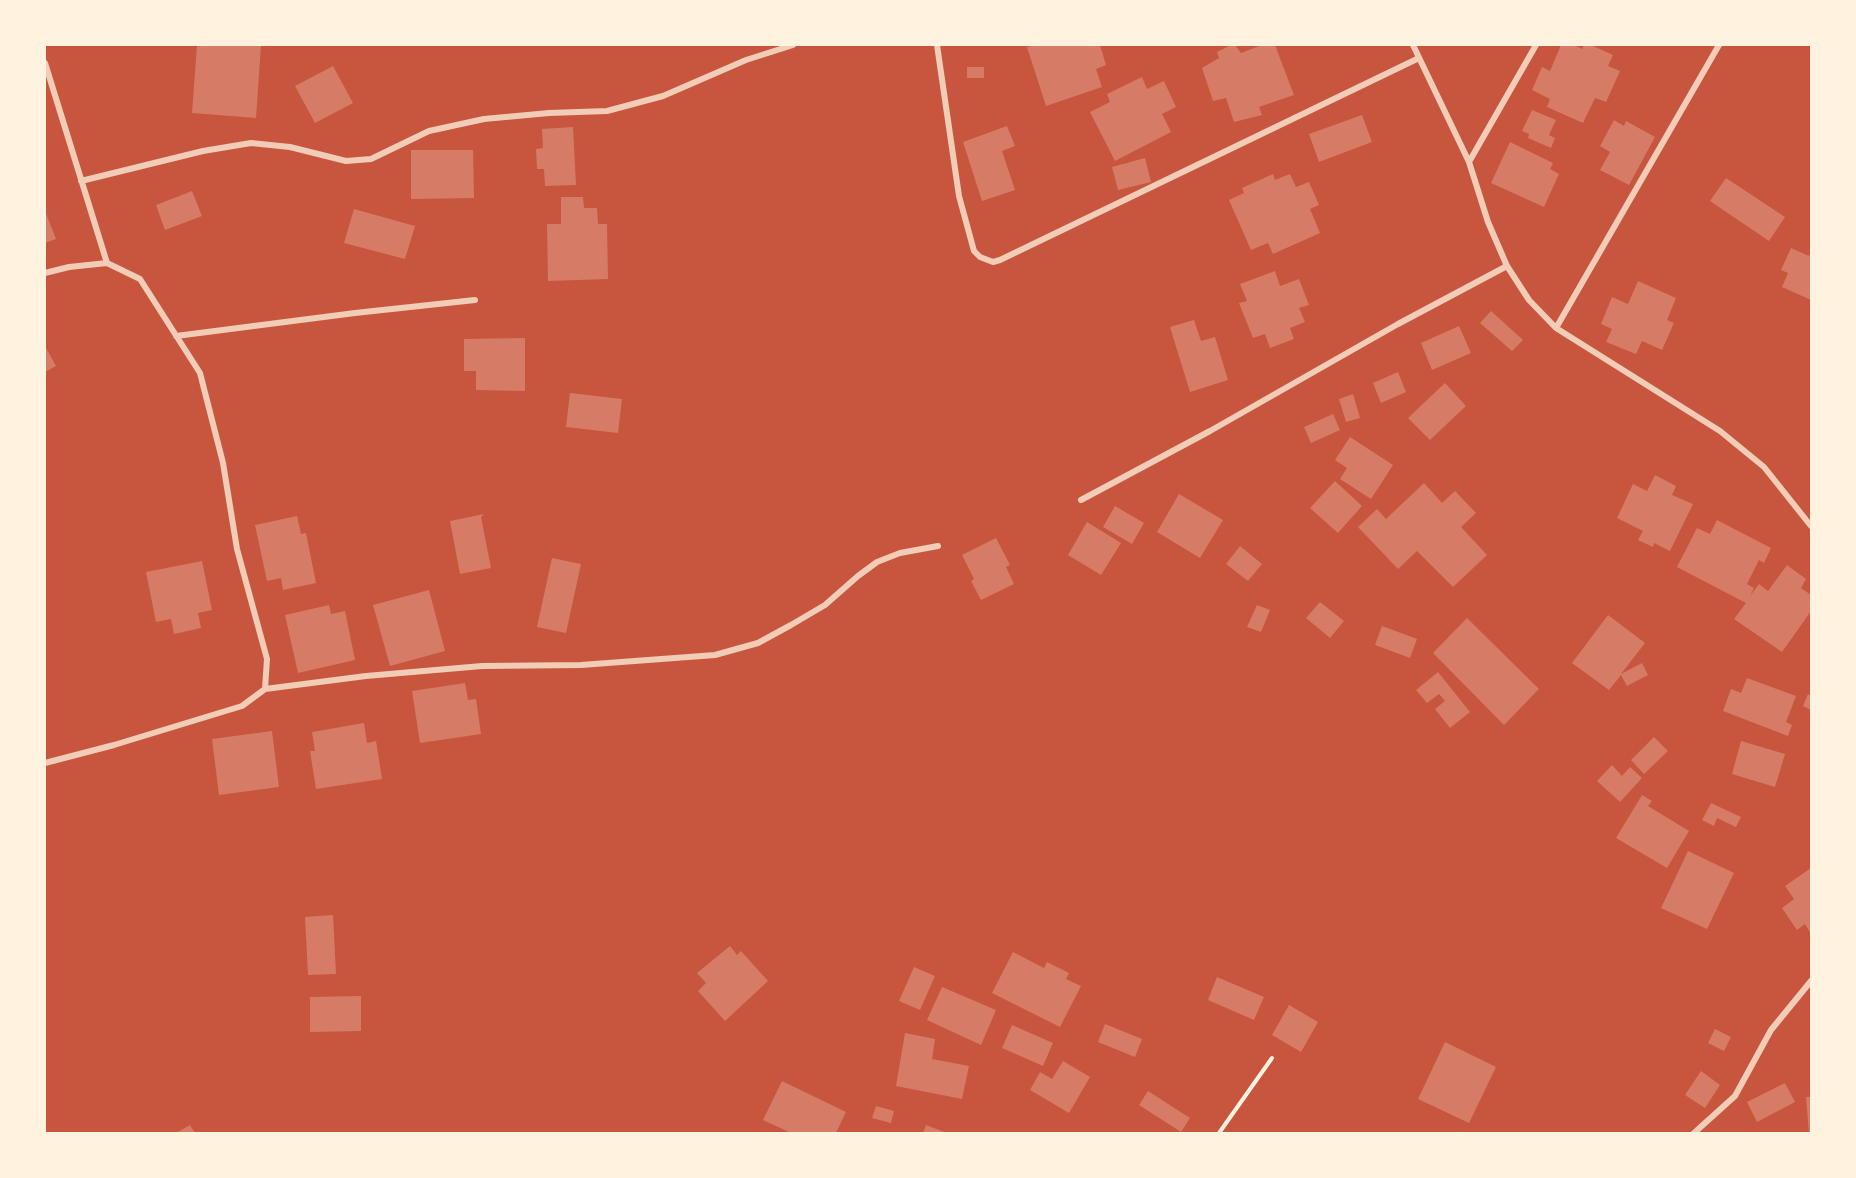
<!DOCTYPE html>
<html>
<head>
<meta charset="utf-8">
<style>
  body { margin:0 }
  #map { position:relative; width:1856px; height:1178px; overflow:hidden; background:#c8553d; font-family:"Archivo Narrow",sans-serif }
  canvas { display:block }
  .frame { position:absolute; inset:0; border:46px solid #fff3e0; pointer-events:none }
</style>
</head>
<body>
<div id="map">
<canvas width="1856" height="1178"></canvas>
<div class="frame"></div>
</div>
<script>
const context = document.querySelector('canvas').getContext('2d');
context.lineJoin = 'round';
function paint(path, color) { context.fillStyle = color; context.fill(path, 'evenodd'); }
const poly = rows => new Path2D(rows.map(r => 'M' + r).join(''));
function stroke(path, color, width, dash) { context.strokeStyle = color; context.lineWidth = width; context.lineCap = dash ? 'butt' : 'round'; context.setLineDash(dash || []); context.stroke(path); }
paint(poly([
  [197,45,261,45,256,118,192,113],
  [1034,45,1100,45,1106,65,1096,69,1102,87,1046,106,1027,47],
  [1231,45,1235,45,1241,53,1262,45,1275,45,1294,95,1259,107,1262,115,1234,122,1226,98,1213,101,1202,68,1219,58,1217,52],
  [1561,45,1574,45,1582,49,1584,45,1591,45,1613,55,1608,66,1620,71,1606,102,1595,98,1583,123,1547,107,1550,99,1532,90,1542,67,1550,71],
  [333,66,353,103,315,123,295,86],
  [967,67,984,67,984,78,967,78],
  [1142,77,1147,89,1164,81,1176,107,1162,114,1171,132,1115,161,1090,112,1110,102,1107,94],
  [1532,110,1556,120,1549,135,1555,138,1551,148,1528,138,1529,134,1522,131],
  [1362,115,1372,142,1319,162,1309,134],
  [1614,120,1624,126,1626,121,1655,137,1629,185,1600,170,1610,152,1600,146],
  [1007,126,1015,146,1002,151,1015,190,982,201,963,142],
  [573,127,576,185,545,186,544,169,537,169,536,149,543,148,542,129],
  [1510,142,1553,163,1550,169,1559,174,1544,207,1491,183],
  [411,150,473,150,474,198,411,199],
  [1145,158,1151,182,1118,190,1112,167],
  [1273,174,1275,180,1290,174,1296,187,1309,182,1319,205,1310,209,1320,233,1273,254,1268,243,1251,250,1229,200,1244,193,1242,188],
  [1726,178,1785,217,1769,241,1710,201],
  [192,191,202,216,165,230,156,205],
  [561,197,583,197,584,208,597,208,598,224,607,224,608,279,548,281,547,224,561,224],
  [354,209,415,226,405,259,344,243],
  [45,211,56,239,45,243],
  [1791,248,1809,256,1811,251,1811,300,1782,287,1788,273,1781,270],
  [1275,271,1280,286,1299,279,1309,305,1299,308,1305,322,1290,328,1294,339,1270,348,1265,334,1253,338,1239,303,1247,301,1240,284],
  [1638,281,1676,298,1667,320,1674,323,1662,350,1642,341,1636,354,1606,342,1612,329,1601,324,1612,297,1628,304],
  [1491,311,1523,340,1512,351,1480,323],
  [1194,320,1201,341,1215,337,1228,380,1190,392,1170,327],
  [1459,326,1471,353,1432,370,1421,343],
  [525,338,525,391,476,390,476,371,464,371,464,339],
  [45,346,56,366,45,372],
  [1398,372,1406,392,1381,403,1373,383],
  [1445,383,1466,406,1430,440,1408,418],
  [570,393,622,399,618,433,566,427],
  [1353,394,1360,418,1346,422,1339,399],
  [1333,414,1340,430,1311,443,1304,427],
  [1350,437,1393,465,1371,499,1340,479,1347,468,1335,460],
  [1655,475,1676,486,1672,495,1693,504,1670,551,1654,543,1653,547,1638,540,1643,531,1617,518,1633,484,1647,491],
  [1335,481,1362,506,1338,533,1310,508],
  [1424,483,1442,503,1455,491,1476,513,1461,527,1487,555,1453,587,1417,551,1398,569,1358,527,1377,509,1386,519],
  [1179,494,1223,520,1200,558,1157,532],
  [1115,506,1144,523,1132,544,1103,527],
  [484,514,481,517,491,568,460,574,450,521],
  [297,516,301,534,306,533,316,583,283,590,281,578,267,581,255,525],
  [1717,520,1771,548,1764,563,1759,560,1747,584,1754,588,1750,596,1759,584,1768,591,1787,565,1806,579,1801,588,1811,595,1811,611,1782,652,1734,619,1746,603,1677,567,1697,528,1710,534],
  [1087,522,1121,543,1101,575,1068,555],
  [996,538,1010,565,1006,567,1014,584,981,600,971,581,974,579,962,555],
  [1240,546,1262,564,1248,581,1226,564],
  [552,558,581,564,566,633,537,627],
  [202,561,212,610,198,613,201,628,174,634,171,619,156,622,146,572],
  [429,590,445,651,390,666,373,605],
  [1320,602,1344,621,1330,638,1306,618],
  [329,605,331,614,345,611,355,660,298,673,285,615],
  [1257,605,1270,610,1261,632,1247,627],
  [1608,615,1645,643,1621,674,1642,663,1648,675,1627,686,1621,675,1609,690,1572,663],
  [1467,618,1539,689,1504,725,1433,653],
  [1382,626,1417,639,1410,658,1375,645],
  [1438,672,1470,712,1450,728,1435,709,1445,701,1439,694,1427,703,1416,690],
  [1747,678,1796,696,1786,722,1792,725,1788,736,1723,711,1731,689,1741,693],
  [465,683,468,700,476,699,481,734,420,743,412,691],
  [1808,694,1811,696,1811,710,1803,706],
  [364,723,367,743,376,741,382,779,316,789,310,751,315,751,312,732],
  [272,731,279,787,219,795,212,739],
  [1654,737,1668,751,1644,774,1631,760],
  [1741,741,1785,754,1775,787,1732,774],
  [1612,765,1622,776,1630,767,1642,778,1620,802,1597,781],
  [1642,795,1652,801,1648,806,1689,831,1667,868,1616,838],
  [1711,803,1741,817,1736,827,1717,818,1714,826,1702,820],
  [1688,851,1734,873,1707,929,1661,908],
  [1811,868,1811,934,1805,924,1797,930,1782,908,1794,899,1785,886],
  [333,915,336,974,308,975,305,917],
  [730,946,737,955,741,951,768,981,725,1021,698,991,706,983,697,973],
  [1013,952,1044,968,1047,962,1069,973,1066,979,1081,986,1060,1027,992,993],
  [914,967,935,976,920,1010,899,1001],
  [1217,977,1264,997,1254,1020,1208,1000],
  [942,987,996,1010,981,1045,927,1020],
  [361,996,361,1031,310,1032,310,997],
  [1289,1005,1318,1022,1301,1052,1272,1035],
  [1105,1024,1142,1039,1135,1057,1098,1042],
  [1012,1025,1053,1043,1043,1066,1002,1048],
  [1715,1029,1731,1037,1724,1051,1708,1043],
  [905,1033,935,1039,932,1059,969,1066,962,1099,896,1086],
  [1445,1042,1496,1067,1469,1123,1418,1099],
  [1063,1061,1090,1077,1069,1113,1030,1090,1040,1072,1052,1079],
  [1701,1071,1720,1085,1705,1108,1685,1095],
  [782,1081,846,1112,836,1133,791,1133,763,1120],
  [1785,1083,1795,1102,1757,1122,1747,1102],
  [1148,1091,1190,1118,1181,1132,1139,1105],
  [1806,1097,1811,1097,1811,1133,1809,1133],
  [876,1106,894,1111,891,1123,872,1118],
  [190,1125,195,1133,176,1133],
  [926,1125,947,1133,923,1133]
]), '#d67c66');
stroke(poly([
  [1219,1133,1272,1058]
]), '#fff3e0', 4);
stroke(poly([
  [937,45,959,196,974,251,980,257,993,262,1000,260,1419,58],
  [1413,45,1469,162,1488,222,1507,266,1529,300,1556,328,1720,431,1764,467,1811,526],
  [45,63,107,263],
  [1469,162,1536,45],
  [81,181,203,151,251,143,290,147,346,161,371,159,429,131,484,119,549,113,607,111,663,96,746,60,793,45],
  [45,273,69,267,107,263,140,279,200,373,223,463,237,549,267,659,265,689,242,706,114,745,45,763],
  [1556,328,1719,45],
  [176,336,355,313,475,300],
  [1081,500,1210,431,1398,324,1507,266],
  [265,689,366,676,482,666,581,665,715,655,758,643,791,625,825,605,858,576,877,562,900,553,938,546],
  [1694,1133,1735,1096,1771,1030,1811,981]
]), '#f1ccb7', 6);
</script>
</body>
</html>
